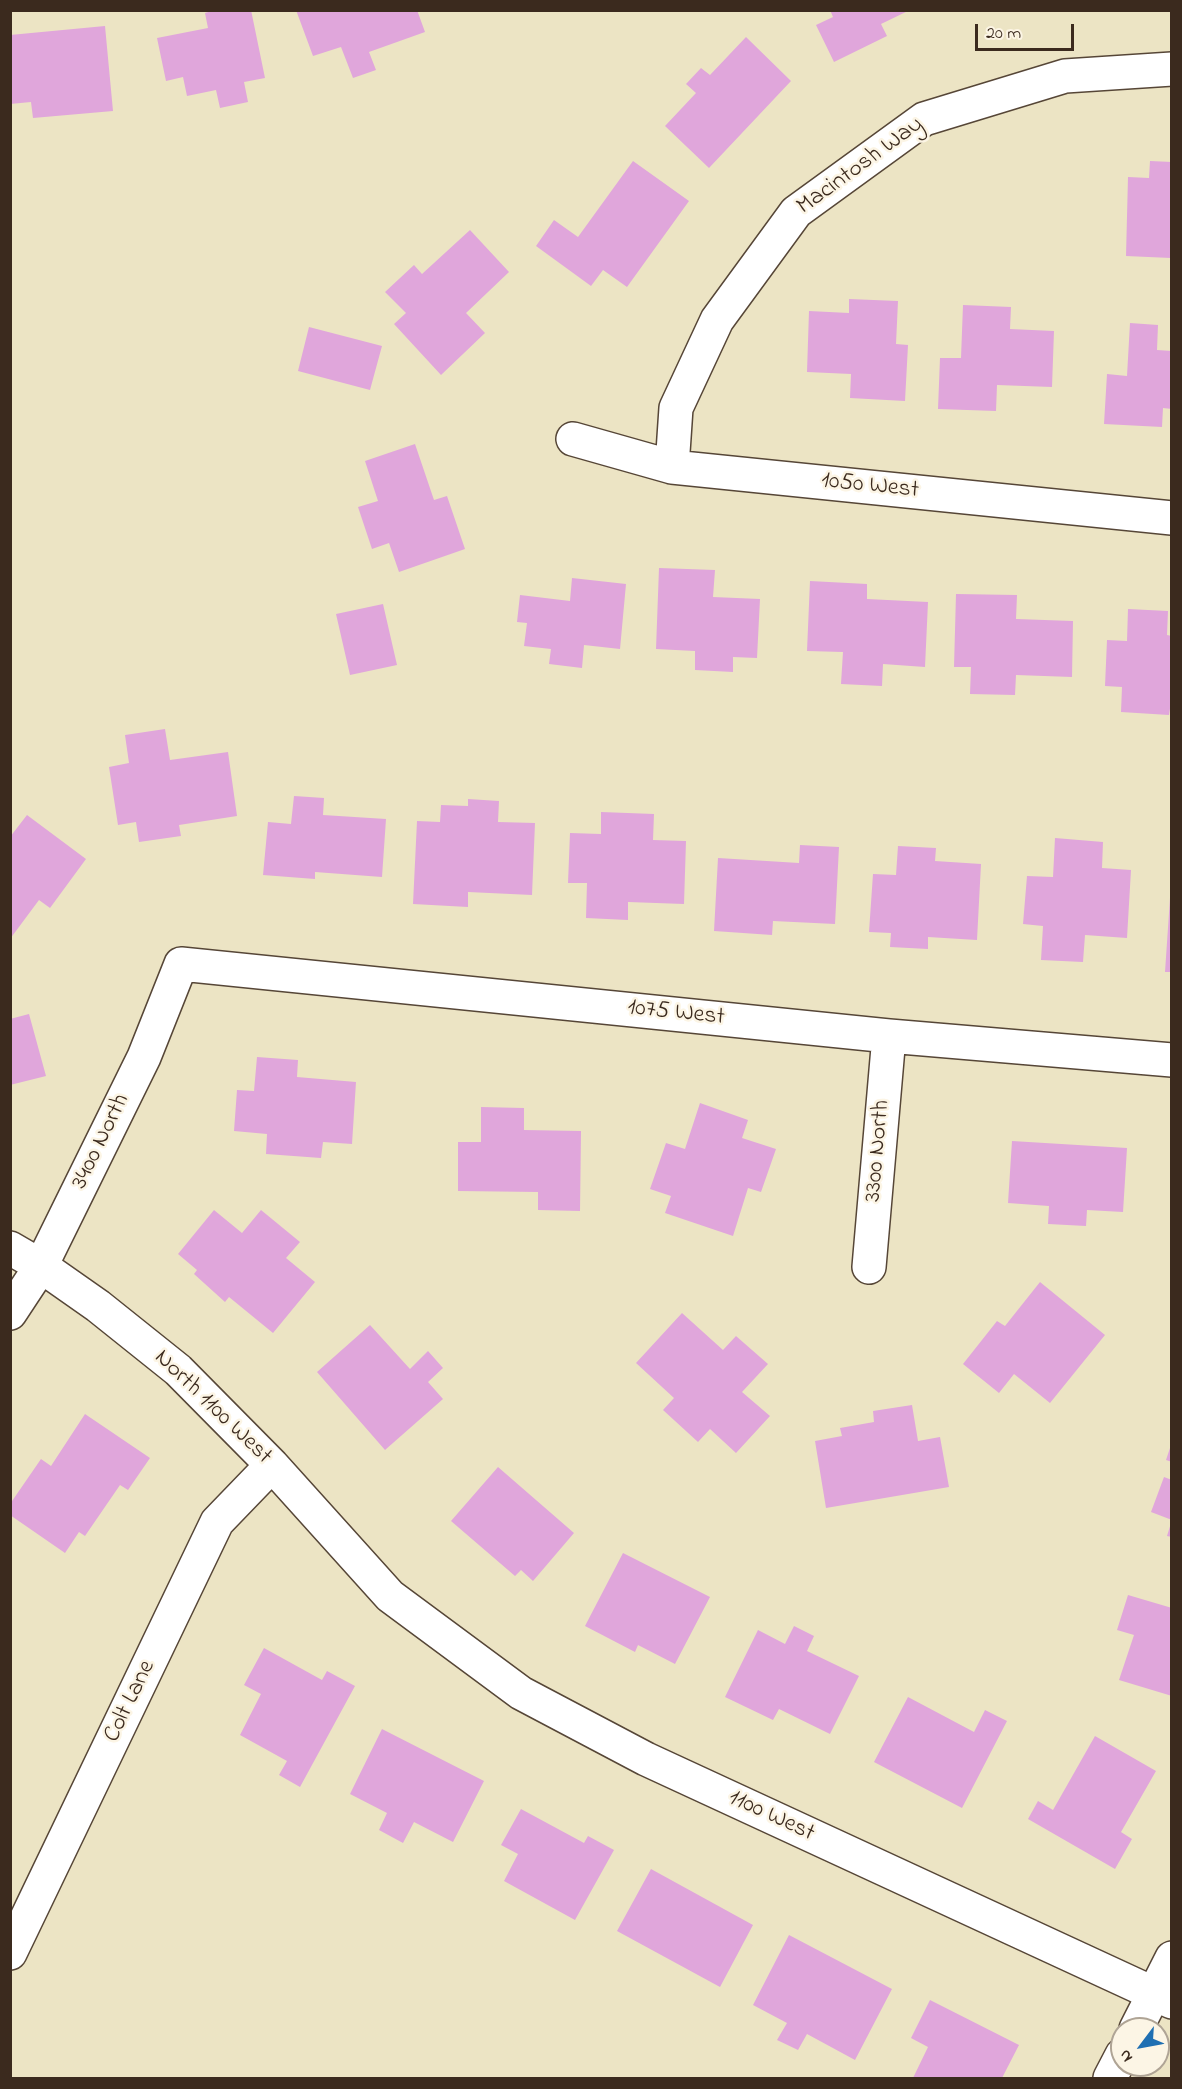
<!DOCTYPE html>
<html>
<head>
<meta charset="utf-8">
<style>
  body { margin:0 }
  #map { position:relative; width:1182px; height:2089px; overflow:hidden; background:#ece4c4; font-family:"Indie Flower",sans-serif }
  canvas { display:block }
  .frame { position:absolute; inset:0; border:12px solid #3b2a1e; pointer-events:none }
  .north { position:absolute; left:1110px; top:2017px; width:60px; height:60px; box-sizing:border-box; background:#fcf5e5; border:2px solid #afa495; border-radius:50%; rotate:238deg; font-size:16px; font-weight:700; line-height:24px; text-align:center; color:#3b2a1e }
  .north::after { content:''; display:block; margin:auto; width:21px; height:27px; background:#1f6fb2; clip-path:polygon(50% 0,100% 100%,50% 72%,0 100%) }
  .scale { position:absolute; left:975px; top:24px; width:99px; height:27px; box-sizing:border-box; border:3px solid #3b2a1e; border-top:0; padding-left:8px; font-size:18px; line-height:21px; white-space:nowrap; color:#3b2a1e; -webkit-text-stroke:4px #fcf5e5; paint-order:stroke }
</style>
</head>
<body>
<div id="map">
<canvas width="1182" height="2089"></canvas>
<div class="frame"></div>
<div class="north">N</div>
<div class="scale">20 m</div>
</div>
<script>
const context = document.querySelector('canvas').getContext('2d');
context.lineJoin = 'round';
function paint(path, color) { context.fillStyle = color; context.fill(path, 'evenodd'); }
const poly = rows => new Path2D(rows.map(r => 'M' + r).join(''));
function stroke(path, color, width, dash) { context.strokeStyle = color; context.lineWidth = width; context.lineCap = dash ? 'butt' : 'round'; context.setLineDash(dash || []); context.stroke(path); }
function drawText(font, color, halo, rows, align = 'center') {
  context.font = font + ' "Indie Flower",sans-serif'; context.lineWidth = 5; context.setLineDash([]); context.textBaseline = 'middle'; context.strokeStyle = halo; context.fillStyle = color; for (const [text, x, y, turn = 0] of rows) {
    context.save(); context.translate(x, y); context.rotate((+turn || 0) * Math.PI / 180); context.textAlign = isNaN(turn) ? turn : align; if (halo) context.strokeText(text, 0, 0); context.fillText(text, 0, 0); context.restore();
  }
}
paint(poly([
  [215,10,251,10,265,78,244,82,248,102,220,108,216,90,187,96,183,77,166,81,157,38,208,28,205,13],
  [296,10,417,10,425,32,369,52,376,70,353,78,341,47,313,56],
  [830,10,910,10,881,24,887,36,834,62,816,25,833,17],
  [105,26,113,111,33,118,31,102,10,104,10,35],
  [746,37,791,81,709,168,665,126,696,93,686,84,701,68,710,75],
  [633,161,689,201,627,287,603,270,591,286,536,246,554,220,578,237],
  [1150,161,1172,162,1171,258,1126,256,1128,177,1149,178],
  [470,230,509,272,466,313,485,333,441,375,394,324,406,313,385,292,414,265,422,274],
  [849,299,898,301,896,344,908,345,905,401,850,398,851,374,807,372,809,311,849,313],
  [963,305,1011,307,1010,329,1054,331,1052,387,997,385,996,411,938,409,940,358,961,358],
  [1130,323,1158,325,1157,350,1172,351,1172,409,1163,408,1162,427,1104,424,1107,374,1127,376],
  [309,327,382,346,370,390,298,371],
  [415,444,434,500,447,496,465,549,399,572,389,543,372,549,358,507,378,501,365,461],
  [659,568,715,570,713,597,760,599,757,658,733,657,733,672,695,670,695,651,656,649],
  [572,578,626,584,620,649,584,645,582,668,549,664,551,649,524,646,527,623,517,622,520,595,570,601],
  [810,581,867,584,867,599,928,602,925,667,883,664,882,686,841,684,843,652,807,651],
  [956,594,1017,595,1016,619,1073,621,1072,677,1016,675,1015,695,970,694,971,667,954,667],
  [383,604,397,665,350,675,336,614],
  [1128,609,1168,611,1167,635,1172,636,1172,696,1169,715,1121,712,1122,687,1105,686,1107,640,1127,641],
  [165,729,170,760,228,752,237,816,179,825,181,836,139,842,136,822,118,825,109,767,129,763,125,735],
  [294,796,324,798,323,815,386,819,382,877,315,872,315,879,263,875,268,822,291,824],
  [468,799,499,801,498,822,535,823,532,895,468,892,468,907,413,904,417,821,440,822,441,805,468,806],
  [601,812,654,814,653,840,686,841,684,904,628,902,628,920,586,918,587,883,568,883,570,833,601,834],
  [27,815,86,859,50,908,39,900,10,939,10,837],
  [1055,838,1103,842,1102,868,1131,870,1127,938,1085,935,1083,962,1041,960,1043,926,1023,924,1027,876,1053,877],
  [800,845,839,847,835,924,773,921,772,935,714,931,718,858,799,863],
  [898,846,936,848,935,861,981,864,977,940,928,937,928,949,890,947,891,933,869,932,873,874,896,875],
  [1170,898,1172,898,1172,972,1165,972],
  [29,1014,46,1076,10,1085,10,1019],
  [257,1057,298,1060,297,1077,356,1082,352,1144,323,1142,321,1158,266,1154,267,1134,234,1131,237,1090,254,1091],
  [700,1103,748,1120,742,1138,776,1149,761,1192,748,1188,733,1236,665,1213,671,1196,650,1189,666,1143,685,1149],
  [481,1107,524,1108,524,1130,581,1131,580,1211,538,1210,538,1192,458,1191,458,1142,481,1142],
  [1012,1141,1127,1148,1123,1212,1087,1210,1086,1226,1048,1224,1049,1206,1008,1203],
  [214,1210,242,1233,261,1210,300,1242,286,1258,315,1282,273,1333,229,1297,225,1302,194,1274,197,1270,178,1254],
  [1040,1282,1105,1335,1050,1403,1014,1374,999,1393,963,1364,997,1321,1005,1326],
  [682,1313,723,1350,736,1336,768,1364,742,1392,770,1416,736,1453,710,1429,698,1442,663,1410,674,1398,636,1363],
  [370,1325,410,1369,428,1351,443,1368,428,1382,443,1399,385,1450,317,1372],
  [912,1405,918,1441,940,1437,949,1487,826,1508,815,1441,842,1436,840,1428,874,1422,873,1411],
  [85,1414,150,1458,128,1490,120,1485,85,1536,79,1532,65,1553,10,1515,10,1504,41,1459,51,1466],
  [1171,1445,1172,1445,1172,1462,1166,1460],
  [498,1467,574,1533,533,1581,521,1570,515,1576,451,1521],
  [1164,1477,1172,1480,1172,1520,1151,1512],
  [1171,1523,1172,1523,1172,1537,1167,1536],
  [623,1553,710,1597,675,1664,638,1645,635,1652,585,1626],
  [1128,1595,1172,1608,1172,1696,1119,1680,1134,1635,1117,1630],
  [794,1626,814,1636,807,1651,859,1676,830,1734,779,1709,773,1720,725,1697,758,1630,785,1644],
  [264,1648,322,1680,327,1671,355,1686,300,1787,279,1775,287,1761,240,1735,261,1694,244,1685],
  [908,1697,974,1732,985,1710,1007,1721,962,1808,874,1762],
  [382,1729,484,1781,453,1842,414,1822,403,1843,379,1830,387,1813,350,1794],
  [1095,1736,1156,1771,1121,1832,1132,1839,1115,1869,1028,1819,1038,1801,1053,1810],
  [521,1809,584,1843,588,1836,614,1850,575,1920,504,1881,518,1854,501,1845],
  [651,1869,753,1925,720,1987,617,1931],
  [789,1935,892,1989,855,2060,807,2034,798,2050,777,2040,787,2023,753,2005],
  [930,2000,1019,2045,1002,2078,913,2078,928,2047,911,2038]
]), '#e0a6db');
const minor = poly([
  [573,439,672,467,1172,518],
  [672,467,676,408,717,320,796,212,924,119,1065,76,1172,69],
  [10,1248,41,1266,98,1306,178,1370,272,1465,390,1596,521,1693,646,1759,1172,2002],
  [869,1267,889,1036],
  [10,1313,41,1266,144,1057,181,964,889,1036,1172,1060],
  [10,1953,217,1522,272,1465],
  [1136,2029,1172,1958],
  [1110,2078,1122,2055]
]);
stroke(minor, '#564637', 36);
stroke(minor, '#fff', 33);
drawText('24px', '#3b2a1e', '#fcf5e5', [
  ["Macintosh Way",861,167,-36],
  ["1050 West",870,487,6],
  ["1075 West",676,1014,6],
  ["3400 North",102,1142,-64],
  ["3300 North",879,1151,-85],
  ["North 1100 West",212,1408,44],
  ["Colt Lane",131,1702,-64],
  ["1100 West",771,1817,25]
]);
</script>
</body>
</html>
